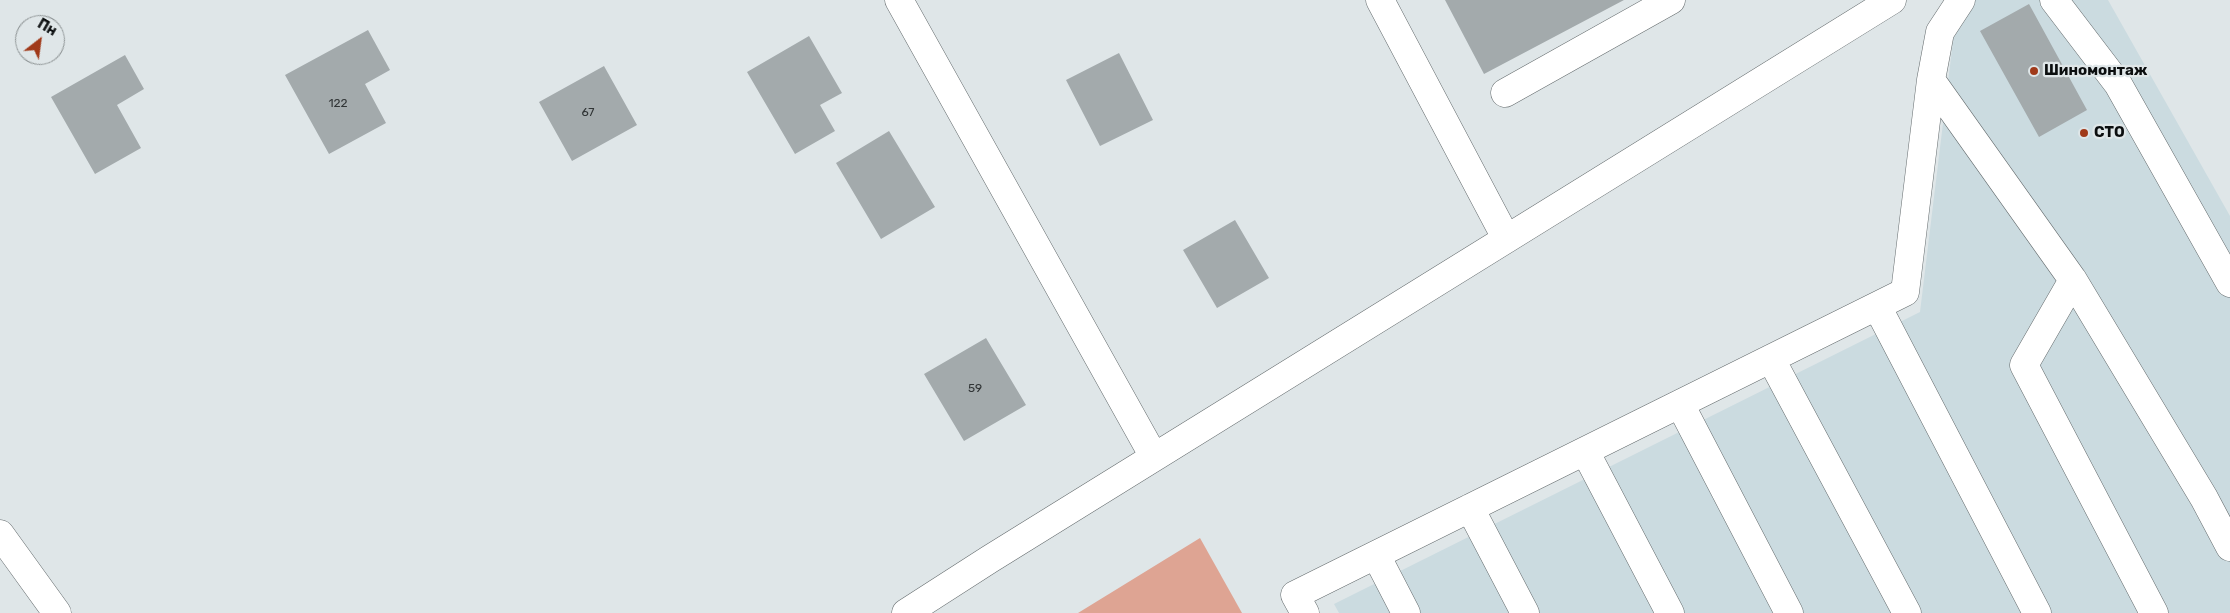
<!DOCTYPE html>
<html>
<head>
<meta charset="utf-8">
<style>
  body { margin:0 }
  #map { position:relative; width:2230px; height:613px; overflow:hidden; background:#dfe6e8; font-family:Rubik,sans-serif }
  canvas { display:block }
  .north { position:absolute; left:15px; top:15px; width:50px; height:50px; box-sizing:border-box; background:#dfe6e8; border:1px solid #8a9091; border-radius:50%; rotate:30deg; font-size:14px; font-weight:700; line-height:20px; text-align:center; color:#0b0e0f }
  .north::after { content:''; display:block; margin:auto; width:18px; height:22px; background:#a03919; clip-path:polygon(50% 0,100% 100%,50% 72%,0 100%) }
</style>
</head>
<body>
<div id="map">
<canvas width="2230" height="613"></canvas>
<div class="north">Пн</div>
</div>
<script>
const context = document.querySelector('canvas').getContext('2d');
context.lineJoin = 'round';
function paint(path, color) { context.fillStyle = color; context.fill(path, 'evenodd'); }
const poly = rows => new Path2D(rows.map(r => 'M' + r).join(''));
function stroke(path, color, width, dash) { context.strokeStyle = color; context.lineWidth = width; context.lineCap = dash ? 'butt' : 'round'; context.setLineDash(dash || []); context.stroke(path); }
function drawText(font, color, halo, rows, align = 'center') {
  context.font = font + ' Rubik,sans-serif'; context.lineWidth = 4.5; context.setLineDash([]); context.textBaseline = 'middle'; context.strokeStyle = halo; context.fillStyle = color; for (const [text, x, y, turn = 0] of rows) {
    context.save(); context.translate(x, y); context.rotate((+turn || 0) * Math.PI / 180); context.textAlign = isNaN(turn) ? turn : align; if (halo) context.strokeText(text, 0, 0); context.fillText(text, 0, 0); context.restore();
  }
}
paint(poly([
  [1958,0,2108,0,2230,216,2230,613,1339,613,1334,604,1920,312]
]), '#cbdbe0');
paint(poly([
  [1200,538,1242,613,1078,613]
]), '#dea493');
paint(poly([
  [1445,0,1624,0,1484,74],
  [2029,4,2087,110,2039,137,1980,31],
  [368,30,390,70,365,84,386,123,329,154,285,75],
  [809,36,842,93,820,105,835,131,795,154,747,72],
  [1119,53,1153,120,1100,146,1066,80],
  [125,55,144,89,117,105,141,148,95,174,51,97],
  [604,66,637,125,572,161,539,102],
  [889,131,935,207,881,239,836,163],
  [1235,220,1269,278,1217,308,1183,250],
  [986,338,1026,405,964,441,924,374]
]), '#a3aaac');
const minor = poly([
  [899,0,1154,457],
  [1380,0,1506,238],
  [1961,0,1940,32,1931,80,2073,280,2204,498,2230,547],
  [2054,0,2118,84,2230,283],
  [1505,93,1671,0],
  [2073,280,2024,365,2154,613],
  [1877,306,2037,613],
  [1771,359,1907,613],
  [1680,404,1789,613],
  [1585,451,1670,613],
  [1470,508,1525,613],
  [0,534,57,613],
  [1376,555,1406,613],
  [906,613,990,559,1892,0],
  [1305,613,1295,595,1905,292,1931,80]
]);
stroke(minor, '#646b6d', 29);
stroke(minor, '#fff', 28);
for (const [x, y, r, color] of [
  [2034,71,5,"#a03919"],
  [2084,133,5,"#a03919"]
]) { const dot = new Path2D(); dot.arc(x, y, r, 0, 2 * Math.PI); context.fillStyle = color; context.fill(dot); stroke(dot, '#dfe6e8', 2); }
drawText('12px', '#313536', null, [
  ["122",338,104],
  ["67",588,113],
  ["59",975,389]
]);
drawText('bold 15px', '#0b0e0f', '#dfe6e8', [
  ["Шиномонтаж",2044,71],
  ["СТО",2094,133]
], 'left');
</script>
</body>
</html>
